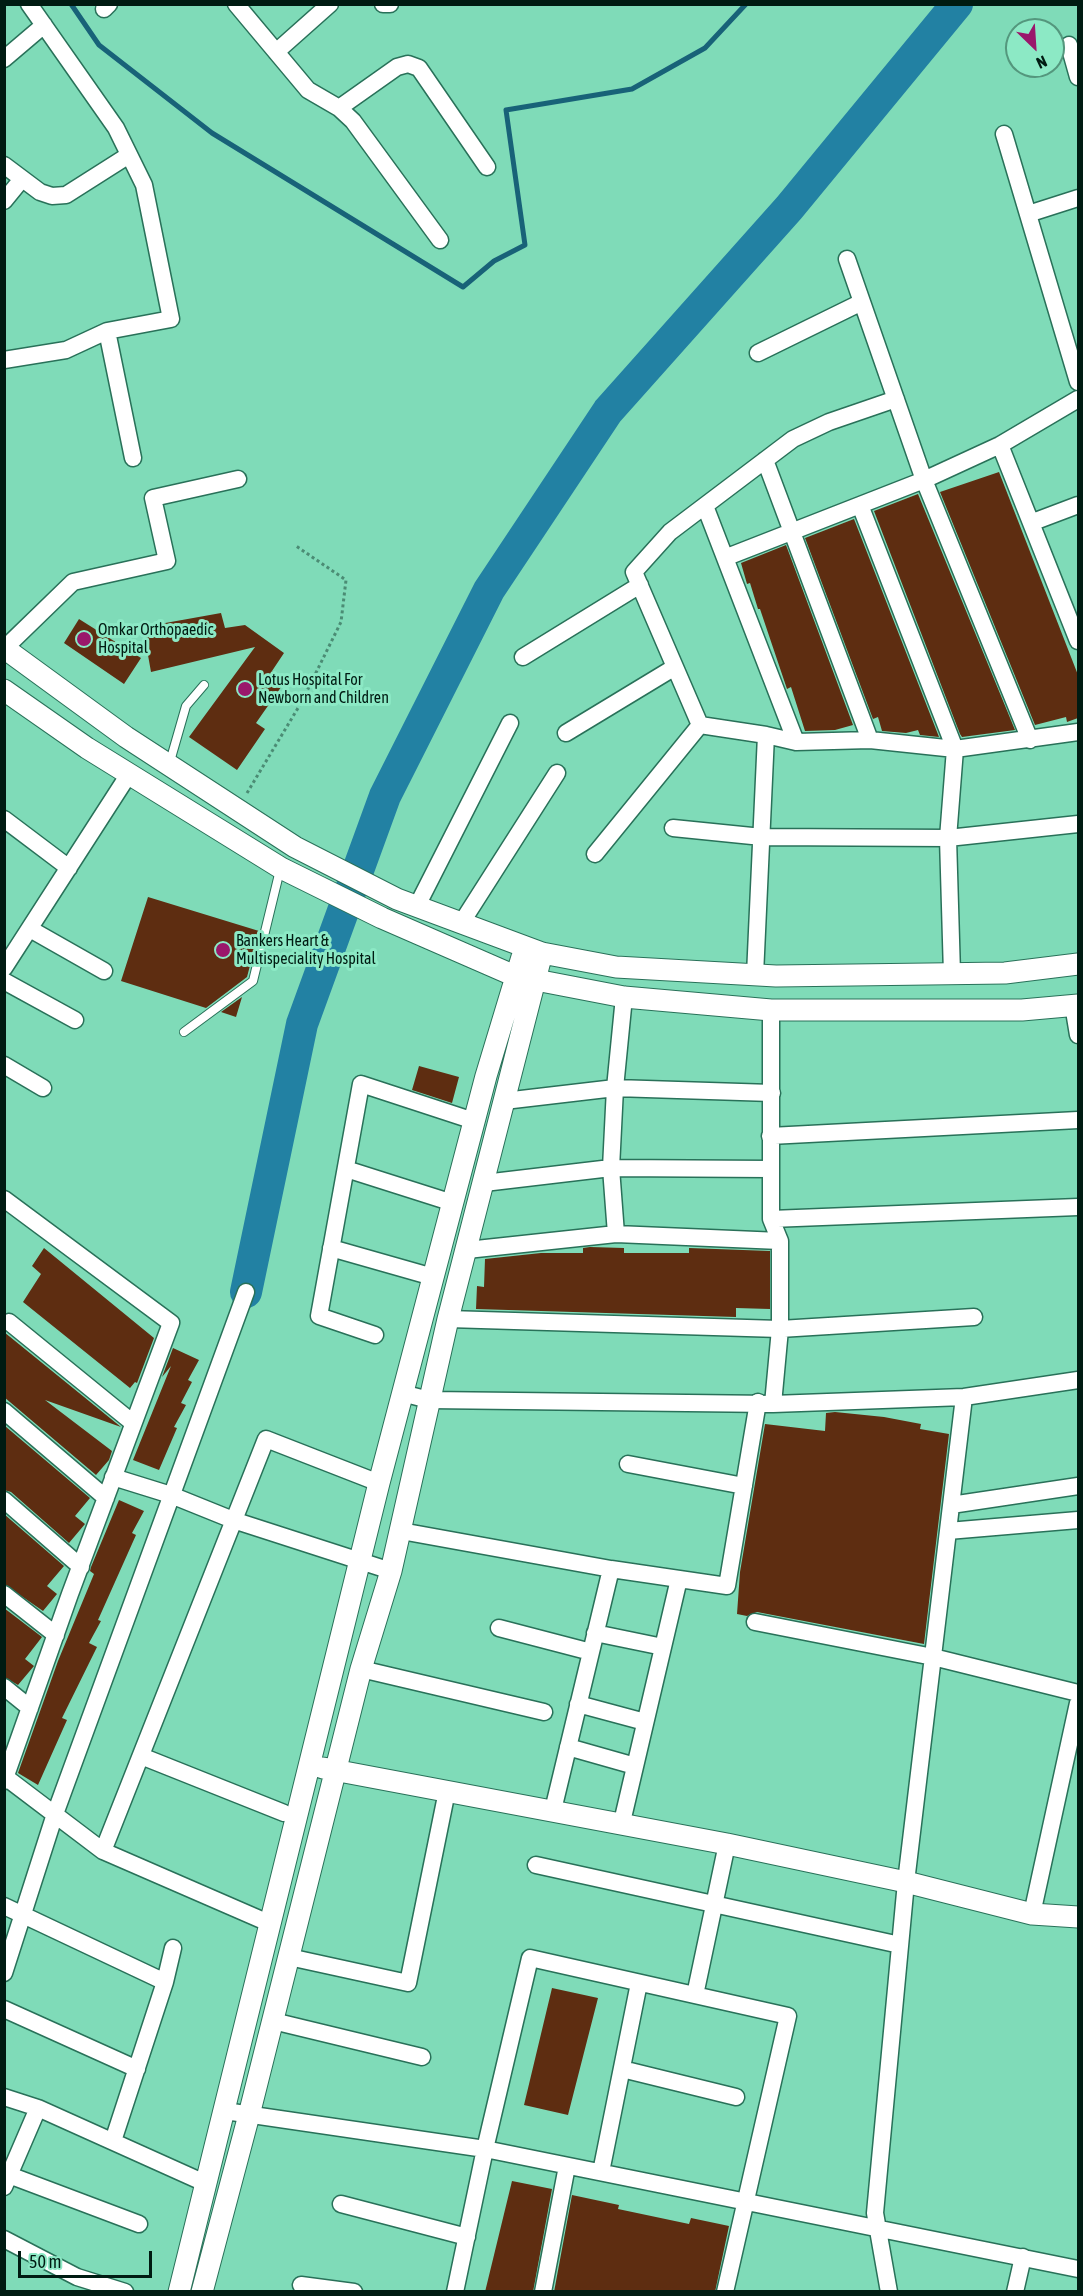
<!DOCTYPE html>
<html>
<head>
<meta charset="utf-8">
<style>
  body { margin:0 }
  #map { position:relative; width:1083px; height:2296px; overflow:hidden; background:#7fdbb8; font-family:"Asap Condensed",sans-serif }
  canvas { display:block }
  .frame { position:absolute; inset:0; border:6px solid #001b12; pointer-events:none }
  .north { position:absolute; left:1005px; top:18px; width:60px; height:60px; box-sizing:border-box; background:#8ce9c5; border:2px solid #54977d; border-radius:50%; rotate:155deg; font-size:16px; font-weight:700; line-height:24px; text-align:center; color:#001b12 }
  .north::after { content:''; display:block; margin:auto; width:21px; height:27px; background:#9a176b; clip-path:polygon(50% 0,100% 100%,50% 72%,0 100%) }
  .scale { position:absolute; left:18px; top:2251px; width:134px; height:27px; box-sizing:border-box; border:3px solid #001b12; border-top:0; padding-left:8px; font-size:18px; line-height:21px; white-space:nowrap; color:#001b12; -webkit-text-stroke:4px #8ce9c5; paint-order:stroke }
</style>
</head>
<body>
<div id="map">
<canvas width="1083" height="2296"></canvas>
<div class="frame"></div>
<div class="north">N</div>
<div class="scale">50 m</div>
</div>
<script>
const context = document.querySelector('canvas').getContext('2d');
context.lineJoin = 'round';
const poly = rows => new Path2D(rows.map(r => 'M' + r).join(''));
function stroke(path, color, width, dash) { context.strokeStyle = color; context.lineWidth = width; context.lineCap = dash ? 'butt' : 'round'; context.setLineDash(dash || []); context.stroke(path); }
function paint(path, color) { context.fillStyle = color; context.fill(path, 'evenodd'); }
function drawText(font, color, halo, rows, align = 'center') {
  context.font = font + ' "Asap Condensed",sans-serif'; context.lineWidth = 6; context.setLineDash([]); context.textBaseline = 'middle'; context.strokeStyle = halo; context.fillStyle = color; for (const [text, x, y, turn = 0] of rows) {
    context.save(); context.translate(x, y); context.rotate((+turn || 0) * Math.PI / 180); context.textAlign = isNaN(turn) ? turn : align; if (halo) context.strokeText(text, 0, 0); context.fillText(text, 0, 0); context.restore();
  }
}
stroke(poly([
  [71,4,99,45,212,133,463,287,494,261,525,245,506,110,632,89,705,48,746,4]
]), '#186278', 5);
stroke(poly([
  [246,1292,302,1024,385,796,489,590,608,411,789,208,957,4]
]), '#2281a3', 32);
paint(poly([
  [999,472,1078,675,1078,718,1067,722,1066,717,1035,725,940,492],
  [918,494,1015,730,962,737,960,734,874,511],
  [854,519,939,737,920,735,918,730,906,733,882,731,878,717,873,719,805,538],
  [786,545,853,725,835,730,805,731,791,687,787,689,760,609,758,609,750,583,747,584,741,563],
  [221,613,225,628,245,625,284,653,272,671,286,680,256,723,265,729,237,770,189,737,255,647,151,672,143,627],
  [79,619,141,658,124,684,64,643],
  [148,897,259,931,247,977,206,1008,121,981],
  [242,997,236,1017,221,1012],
  [419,1066,459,1077,452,1103,412,1090],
  [590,1247,624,1248,624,1253,689,1253,689,1248,770,1251,770,1309,736,1308,736,1317,476,1309,477,1286,484,1287,485,1259,541,1253,583,1253,583,1248],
  [44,1248,154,1338,137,1383,135,1382,130,1388,23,1302,41,1274,32,1266],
  [4,1332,121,1427,45,1400,112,1451,109,1460,96,1475,4,1397],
  [173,1348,199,1360,188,1380,192,1382,181,1403,186,1405,174,1427,177,1428,159,1470,133,1460,171,1366,162,1377],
  [835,1412,884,1417,921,1424,920,1429,949,1434,924,1644,757,1612,747,1616,737,1614,740,1572,765,1424,825,1431,826,1413],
  [5,1426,90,1498,75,1516,85,1524,69,1543,11,1492,4,1490],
  [119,1500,144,1511,132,1533,136,1535,98,1620,101,1621,89,1643,97,1647,62,1718,67,1720,38,1785,18,1773,58,1661,94,1574,90,1571,91,1567],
  [4,1514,64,1566,47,1586,57,1594,43,1611,4,1584],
  [4,1608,42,1637,25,1659,34,1666,18,1685,4,1677],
  [552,1988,598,1998,568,2115,524,2105],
  [512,2181,552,2189,533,2292,485,2292],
  [572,2195,619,2205,618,2209,689,2224,691,2218,729,2226,715,2292,554,2292]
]), '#5e2d11');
const service = poly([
  [169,765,186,706,204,685],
  [184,1032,253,981,280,870]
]);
const minor = poly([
  [236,4,308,90,339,108,353,121,440,240],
  [383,4,390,4],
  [104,9,109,4],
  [1069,45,1078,77],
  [276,52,330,4],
  [4,59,44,25],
  [339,108,397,67,408,64,419,68,487,167],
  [1004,134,1078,382],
  [4,165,40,192,52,196,66,195,129,155],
  [4,201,22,179],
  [1028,214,1078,198],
  [847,259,924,480,1030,740],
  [107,331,133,458],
  [758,353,862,302],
  [4,360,66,350,107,331,171,319,144,185,116,128,29,4],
  [896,399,829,422,793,439,670,532,634,572,700,725,766,735,796,742,870,740,955,749,1078,732],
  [1000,445,1078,641],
  [765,460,870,740],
  [860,505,955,749,948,838,952,974],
  [705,506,796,742],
  [1033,522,1078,505],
  [727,557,924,480,1000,445,1078,399],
  [5,648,73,582,167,561,153,498,238,479],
  [523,657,640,585],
  [566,733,675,667],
  [4,819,69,868],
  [673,828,762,837,948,838,1078,824],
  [595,854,700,725],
  [417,906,510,723],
  [462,922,557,773],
  [30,929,104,971],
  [4,968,129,774],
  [755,975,766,735],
  [4,981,75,1020],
  [1073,1005,1078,1035],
  [771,1010,771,1219,780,1241,780,1329,773,1404],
  [4,1065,43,1088],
  [504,1101,615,1088,772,1093],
  [770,1136,1078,1120],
  [346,1169,453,1203],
  [484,1183,611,1168,770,1169],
  [4,1199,171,1323,70,1594,4,1781],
  [771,1219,1078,1207],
  [616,1234,611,1168,615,1088,624,997],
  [331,1248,433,1277],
  [467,1250,616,1234,780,1241],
  [448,1319,780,1329,974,1317],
  [9,1322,133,1423],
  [375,1335,319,1316,361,1084,474,1121],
  [402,1393,429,1400,773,1404,964,1397,1078,1380],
  [4,1411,106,1498],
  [628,1464,744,1486],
  [113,1477,171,1495,233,1520,391,1571],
  [4,1500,81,1567],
  [951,1505,1078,1486],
  [401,1531,611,1569,727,1586,758,1402],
  [948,1531,1078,1520],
  [4,1594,56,1635],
  [755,1622,933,1657,1078,1693],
  [499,1628,591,1652],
  [595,1633,663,1647],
  [361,1669,544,1712],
  [4,1687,30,1708],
  [578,1704,645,1722],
  [568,1747,635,1766],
  [141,1756,284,1813],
  [4,1776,103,1851,271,1924],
  [553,1810,611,1569],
  [622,1822,679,1579],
  [103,1851,266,1439,379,1483],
  [536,1865,900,1945],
  [4,1906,165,1982,113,2141],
  [1032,1914,1078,1703],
  [289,1957,408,1983,447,1791],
  [4,1973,55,1814,246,1292],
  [165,1982,173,1948],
  [695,1995,727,1844],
  [4,2009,137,2069],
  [273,2021,422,2057],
  [622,2069,736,2097],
  [4,2097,38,2108,4,2187],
  [38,2108,207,2184],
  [225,2111,485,2149,1078,2269],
  [601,2172,639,1983],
  [9,2175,139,2224],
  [341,2204,467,2237],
  [4,2239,77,2277,125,2292],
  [301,2285,354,2292],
  [455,2292,485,2149,530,1958,788,2016,725,2292],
  [543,2292,567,2166],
  [889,2292,875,2213,906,1882,964,1397],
  [1015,2292,1023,2257]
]);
const tertiary = poly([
  [4,648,126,737,295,847,397,899,542,953,616,967,776,976,1005,973,1078,964],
  [4,690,87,748,281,868,382,918,515,976,624,997,771,1010,1022,1010,1078,1005],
  [323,1768,727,1844,906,1882,1032,1914,1078,1917],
  [179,2292,379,1483,486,1076,525,947],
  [202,2292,249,2115,361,1669,391,1571,448,1319,542,953]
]);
stroke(service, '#297159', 10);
stroke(minor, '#297159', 19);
stroke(tertiary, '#297159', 23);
stroke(poly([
  [247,793,301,703,341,622,346,580,296,546]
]), '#4b8c74', 3, [3, 3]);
stroke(service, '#fff', 8);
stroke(minor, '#fff', 16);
stroke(tertiary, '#fff', 21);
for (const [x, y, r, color] of [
  [84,639,8,"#9a176b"],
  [245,689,8,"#9a176b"],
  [223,950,8,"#9a176b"]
]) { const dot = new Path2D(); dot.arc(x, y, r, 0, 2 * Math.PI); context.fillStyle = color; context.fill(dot); stroke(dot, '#8ce9c5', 2); }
drawText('16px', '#001b12', '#8ce9c5', [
  ["Omkar Orthopaedic",98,630],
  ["Hospital",98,648],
  ["Lotus Hospital For",258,680],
  ["Newborn and Children",258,698],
  ["Bankers Heart &",236,941],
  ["Multispeciality Hospital",236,959]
], 'left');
</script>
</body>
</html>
